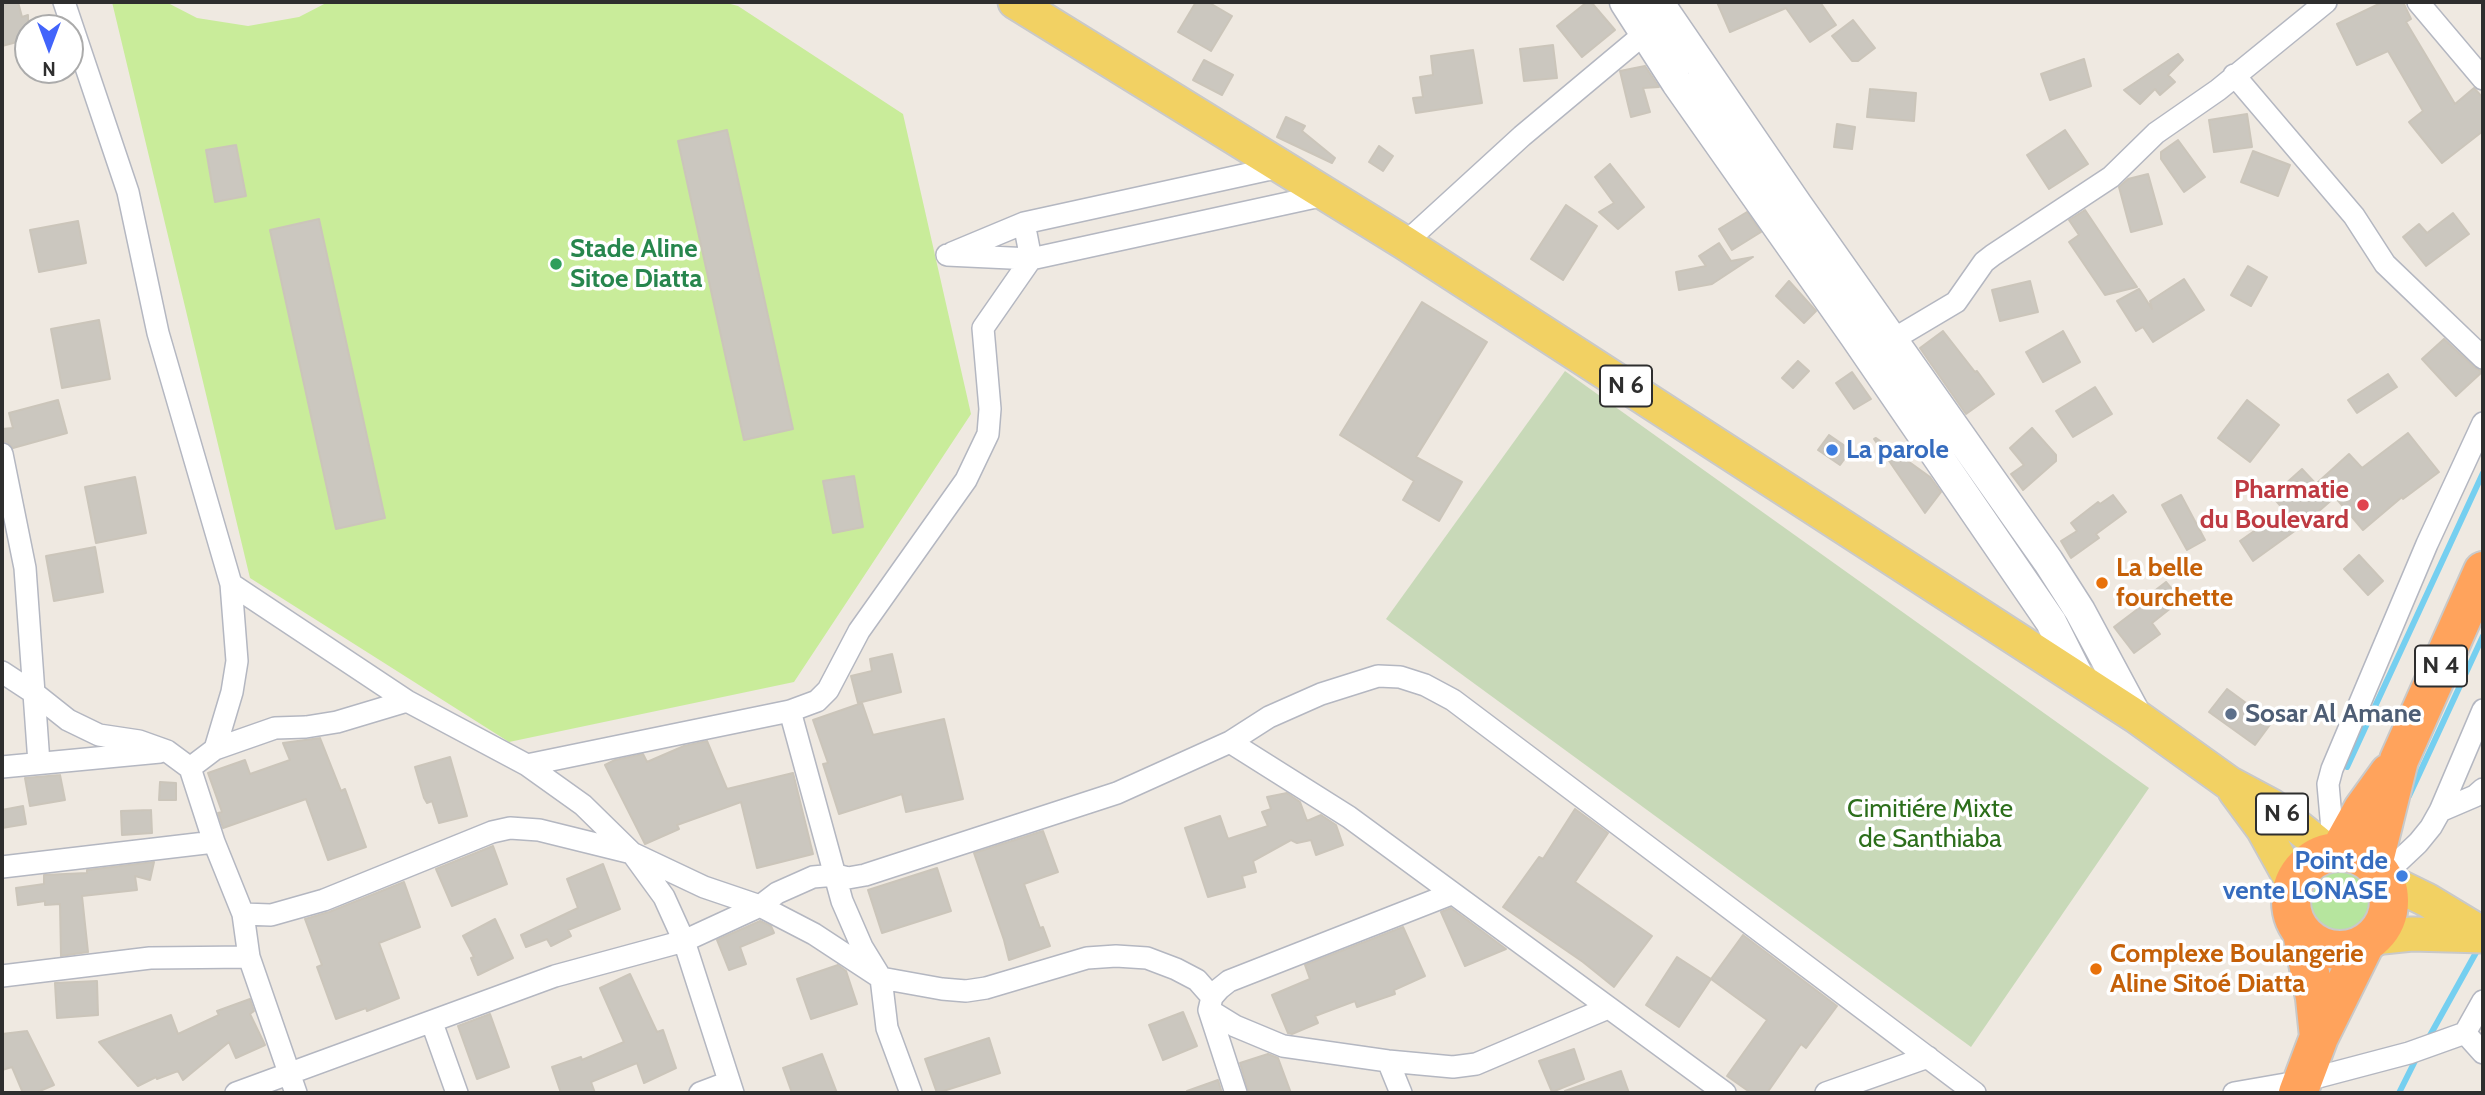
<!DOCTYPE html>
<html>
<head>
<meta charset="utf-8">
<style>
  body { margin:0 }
  #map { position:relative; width:2485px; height:1095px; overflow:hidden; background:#efe9e1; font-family:Cabin,sans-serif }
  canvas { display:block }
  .frame { position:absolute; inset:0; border:4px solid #2e2e2e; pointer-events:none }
  .north { position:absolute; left:14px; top:14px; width:70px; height:70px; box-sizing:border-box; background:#fff; border:2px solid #ababab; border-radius:50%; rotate:180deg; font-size:19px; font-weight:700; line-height:28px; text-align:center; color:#2e2e2e }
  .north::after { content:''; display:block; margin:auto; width:24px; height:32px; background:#4264fb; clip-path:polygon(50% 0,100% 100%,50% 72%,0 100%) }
</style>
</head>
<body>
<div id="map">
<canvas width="2485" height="1095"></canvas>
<div class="frame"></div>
<div class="north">N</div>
</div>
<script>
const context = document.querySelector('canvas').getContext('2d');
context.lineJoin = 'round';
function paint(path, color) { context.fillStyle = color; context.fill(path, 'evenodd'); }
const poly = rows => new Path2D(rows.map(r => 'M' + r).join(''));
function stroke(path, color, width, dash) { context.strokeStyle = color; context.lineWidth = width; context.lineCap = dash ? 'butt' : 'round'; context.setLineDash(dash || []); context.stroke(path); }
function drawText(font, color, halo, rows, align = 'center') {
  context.font = font + ' Cabin,sans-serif'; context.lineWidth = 7; context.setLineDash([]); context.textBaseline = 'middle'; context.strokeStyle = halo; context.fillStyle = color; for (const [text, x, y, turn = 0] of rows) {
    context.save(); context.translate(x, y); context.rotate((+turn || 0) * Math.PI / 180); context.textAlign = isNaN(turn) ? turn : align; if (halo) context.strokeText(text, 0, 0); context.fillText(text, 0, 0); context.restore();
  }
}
paint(poly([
  '2306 900a34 34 0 1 1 68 0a34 34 0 1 1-68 0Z'
]), '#b6e59e');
paint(poly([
  [1565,371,2149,788,1971,1047,1386,619]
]), '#c8d9b8');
paint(poly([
  [112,2,166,2,197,18,248,26,299,17,328,2,723,2,738,6,903,114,971,414,794,682,509,742,250,578]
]), '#c9ec9a');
stroke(poly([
  [2347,767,2483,473],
  [2409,796,2483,636],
  [2428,1039,2478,949],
  [2399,1093,2417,1057]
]), '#75cff0', 6);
const building = poly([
  [2,2,18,2,22,17,28,15,28,39,2,46,2,2],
  [1196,2,1208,2,1232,16,1211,51,1178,32,1196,2],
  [1587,2,1591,2,1615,30,1582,57,1557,26,1587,2],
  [1717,2,1820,2,1836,25,1810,42,1786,8,1730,32,1717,2],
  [2383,2,2403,2,2411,19,2406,22,2455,104,2474,88,2483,98,2483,131,2442,163,2409,122,2423,111,2388,51,2357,65,2337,24,2383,2],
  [1853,20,1875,48,1858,61,1852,61,1832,36,1853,20],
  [1553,45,1557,78,1524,81,1520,49,1553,45],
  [1473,50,1482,103,1416,113,1413,98,1423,97,1420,77,1433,75,1431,56,1473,50],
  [2178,54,2183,60,2168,75,2175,82,2160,95,2155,89,2140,104,2124,90,2178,54],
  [2084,59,2091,86,2050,100,2041,74,2084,59],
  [1204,60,1233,75,1222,95,1193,80,1204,60],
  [1645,66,1659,87,1643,88,1650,112,1631,117,1620,71,1645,66],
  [1870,89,1916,93,1914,121,1867,117,1870,89],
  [2247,114,2252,147,2214,152,2209,120,2247,114],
  [1286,117,1305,126,1302,131,1335,158,1332,163,1277,137,1286,117],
  [1837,124,1855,127,1852,149,1834,147,1837,124],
  [727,130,793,429,744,440,678,141,727,130],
  [2065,130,2088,164,2049,189,2027,155,2065,130],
  [2178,140,2205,177,2184,192,2161,159,2161,152,2178,140],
  [236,145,246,196,215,202,206,150,236,145],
  [1379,146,1393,156,1383,171,1369,162,1379,146],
  [2253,151,2290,165,2278,196,2241,182,2253,151],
  [1610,164,1644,207,1618,229,1599,212,1614,203,1595,177,1610,164],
  [2148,174,2162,224,2131,232,2119,187,2128,179,2148,174],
  [1566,205,1597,226,1563,280,1531,259,1566,205],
  [2085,210,2124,268,2137,287,2105,295,2069,242,2079,235,2069,220,2085,210],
  [1747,212,1761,232,1732,250,1719,229,1747,212],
  [2453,213,2469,234,2426,266,2403,237,2419,224,2427,233,2453,213],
  [319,219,385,518,336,529,270,230,319,219],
  [78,221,86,263,39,272,30,230,78,221],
  [1719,243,1731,261,1753,257,1712,284,1679,290,1676,272,1706,266,1699,256,1719,243],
  [2248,266,2267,277,2251,306,2231,295,2248,266],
  [2184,279,2204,310,2153,342,2143,327,2136,331,2117,301,2139,289,2152,309,2150,301,2184,279],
  [1789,281,1816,311,1804,323,1776,296,1789,281],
  [2030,281,2038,312,2000,321,1992,290,2030,281],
  [1422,302,1487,342,1416,457,1462,482,1439,521,1403,500,1414,481,1340,435,1422,302],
  [99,320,110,379,62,388,51,329,99,320],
  [1943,331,1975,372,1977,371,1994,394,1966,414,1920,348,1943,331],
  [2063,331,2080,362,2043,382,2026,352,2063,331],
  [2444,339,2474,367,2482,372,2456,396,2422,359,2444,339],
  [1798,361,1809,371,1793,388,1782,378,1798,361],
  [1852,372,1871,399,1854,409,1836,383,1852,372],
  [2388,374,2397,387,2357,413,2348,400,2388,374],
  [2095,387,2112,414,2073,437,2056,411,2095,387],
  [58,400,67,433,13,448,7,442,2,441,2,429,13,428,9,413,58,400],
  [2247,400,2279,425,2250,462,2218,438,2247,400],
  [2032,428,2056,455,2056,461,2023,490,2011,474,2024,465,2010,448,2032,428],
  [2408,433,2439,472,2403,499,2402,497,2363,530,2335,497,2303,525,2253,561,2240,541,2284,510,2272,496,2302,469,2316,484,2349,454,2362,468,2408,433],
  [1829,435,1848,448,1848,454,1840,465,1818,450,1829,435],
  [1876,438,1930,477,1941,492,1925,513,1874,439,1876,438],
  [854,476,863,527,833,533,823,481,854,476],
  [135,477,146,533,96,543,85,487,135,477],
  [2113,495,2126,512,2096,534,2099,538,2071,558,2061,541,2077,531,2071,523,2098,502,2100,504,2113,495],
  [2181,495,2205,540,2187,550,2162,505,2181,495],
  [95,547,103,592,54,601,46,556,95,547],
  [2359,555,2383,581,2368,595,2344,569,2359,555],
  [2166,582,2181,600,2152,623,2160,634,2134,653,2114,627,2147,602,2144,599,2166,582],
  [892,654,901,692,858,703,851,676,872,671,870,659,892,654],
  [2227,689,2272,722,2255,745,2209,712,2227,689],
  [862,703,873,735,944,719,963,799,906,812,902,794,839,814,823,764,828,763,813,720,862,703],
  [320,738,341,791,345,789,366,847,328,860,306,799,223,828,218,813,222,812,208,773,245,760,250,774,290,760,283,743,320,738],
  [707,741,727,789,793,773,813,854,757,868,741,802,677,825,679,829,645,844,605,765,615,760,643,754,647,762,684,746,707,741],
  [450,757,467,816,439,823,432,801,427,803,424,798,415,767,450,757],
  [60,775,65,800,30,806,25,778,60,775],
  [160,782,176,783,176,800,159,800,160,782],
  [1287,793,1300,802,1307,821,1321,815,1336,825,1343,845,1316,855,1311,840,1297,843,1291,840,1253,861,1256,872,1242,876,1245,887,1208,897,1185,828,1220,816,1228,839,1268,826,1262,812,1271,809,1267,797,1287,793],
  [23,806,26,824,2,828,2,810,23,806],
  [1575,809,1608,833,1575,882,1652,936,1614,987,1583,962,1503,907,1539,857,1543,859,1575,809],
  [151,810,152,833,122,835,121,811,151,810],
  [1043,831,1058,872,1024,884,1040,928,1043,927,1050,946,1009,960,1004,940,974,853,1043,831],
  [493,846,507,884,452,906,436,869,493,846],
  [154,862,150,880,135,876,137,890,82,896,88,952,61,956,60,904,45,905,45,901,18,905,16,888,44,884,44,875,87,873,87,870,154,862],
  [603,864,620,909,568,930,571,936,551,946,547,939,526,947,521,935,578,908,567,879,603,864],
  [937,868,951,911,882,933,868,890,937,868],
  [404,882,420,927,379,943,399,998,367,1011,366,1008,336,1019,317,967,322,965,305,919,329,912,404,882],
  [1451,908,1506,949,1465,966,1441,912,1451,908],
  [495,919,513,958,478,975,471,958,474,957,463,936,495,919],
  [760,921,771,926,774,933,740,947,746,964,729,970,717,940,760,921],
  [1403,927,1425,976,1394,990,1395,994,1357,1007,1355,1001,1315,1016,1318,1023,1292,1034,1288,1033,1272,995,1310,979,1305,965,1403,927],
  [1743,935,1837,1006,1806,1048,1801,1044,1767,1093,1751,1093,1727,1076,1767,1020,1711,979,1743,935],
  [1677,957,1711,979,1679,1027,1646,1005,1677,957],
  [838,965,846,971,857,1004,811,1019,797,979,838,965],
  [630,974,657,1032,663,1030,676,1068,644,1083,637,1063,591,1082,595,1093,561,1093,552,1067,581,1057,582,1060,624,1042,600,988,630,974],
  [97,981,98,1015,57,1018,55,983,97,981],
  [250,999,254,1011,250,1014,265,1045,236,1058,229,1042,183,1080,178,1071,157,1079,156,1077,138,1086,99,1042,171,1015,178,1034,219,1015,217,1011,250,999],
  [1183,1012,1197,1046,1163,1060,1149,1025,1183,1012],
  [490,1014,509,1067,477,1079,458,1026,490,1014],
  [27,1031,54,1085,35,1093,23,1093,12,1067,2,1070,2,1034,27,1031],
  [989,1038,1000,1073,937,1093,925,1059,989,1038],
  [1574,1049,1584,1079,1552,1092,1539,1061,1574,1049],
  [822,1054,837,1093,792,1093,783,1068,822,1054],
  [1268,1054,1278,1058,1291,1093,1249,1093,1240,1063,1268,1054],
  [1621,1071,1629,1093,1566,1093,1565,1091,1621,1071],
  [1218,1080,1222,1093,1188,1093,1187,1091,1218,1080]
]);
paint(building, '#cbc7bf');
stroke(building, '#cbc5ba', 2);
const street = poly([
  [64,2,128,192,158,333,231,584,407,701,527,765,583,805,632,853,664,897,684,941,733,1093],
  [2418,2,2483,79],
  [2234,75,2354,216,2385,264,2483,358],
  [1405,243,1522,136,1644,34],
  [952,253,1024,223,1280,167],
  [947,255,1031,259,1325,195],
  [1892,340,1956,302,1984,262,1993,255,2111,177,2156,133,2218,90,2326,2],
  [2,454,25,568,39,763],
  [2,672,34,693,68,720,99,735,139,741,167,751,190,768,214,842,243,914,249,957,296,1093],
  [790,711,842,901,862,947,881,978,887,1028,911,1093],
  [1230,742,1349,817,1725,1093],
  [215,749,232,692,237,661,231,584],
  [527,765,790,711,817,701,828,690,859,631,966,480,988,434,990,409,983,328,1031,259,1024,223],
  [2,767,160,752],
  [190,768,215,749,275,728,306,727,337,722,407,701],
  [2440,811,2475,796,2483,789],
  [2334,852,2328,784,2332,769,2427,544,2483,423],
  [2,867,214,842],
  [2383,876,2418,843,2431,827,2440,811,2483,710],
  [243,914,271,915,324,900,492,832,510,828,539,830,632,853,704,887,760,906,814,934,881,978,942,989,966,991,986,988,1087,958,1116,956,1147,958,1176,969,1197,980,1212,997],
  [2,976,150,958,249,957],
  [1209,1010,1235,1026,1283,1046,1388,1061,1453,1067,1476,1064,1608,1008],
  [432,1023,457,1093],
  [2465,1033,2483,1053],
  [1388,1061,1401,1093],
  [236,1093,555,976,684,941,760,906,777,893,813,877,836,875,848,878,865,875,1117,793,1230,742,1269,717,1321,694,1378,676,1400,677,1425,685,1453,700,1975,1093],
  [700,1093,729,1082],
  [1236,1093,1209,1010,1212,997,1219,989,1229,981,1451,894],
  [1826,1093,1928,1057],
  [2234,1093,2303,1081,2409,1053,2465,1033,2483,1001]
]);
const secondary = poly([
  [1625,2,1677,83,1855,336,2051,622,2081,682],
  [1658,2,1797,205,2048,561,2080,611,2137,717]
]);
const primary = poly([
  [1015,2,1405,243,2137,717,2229,783,2272,806,2330,853],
  [2235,791,2263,829,2293,883],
  [2384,879,2427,900,2483,934],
  [2373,938,2412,934,2483,936]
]);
const highway = poly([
  '2291 901a49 49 0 1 1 98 0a49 49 0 1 1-98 0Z',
  [2339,852,2363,809,2389,773],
  [2373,865,2399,760,2483,571],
  [2302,933,2315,998,2319,1037],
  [2298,1093,2319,1037,2365,944]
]);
stroke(street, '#b4b7c1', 24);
stroke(secondary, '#b4b7c1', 33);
stroke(primary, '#c9c9c9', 37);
stroke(highway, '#c9c9c9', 42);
stroke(street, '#fff', 21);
stroke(secondary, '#fff', 30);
stroke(primary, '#f2d163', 33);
stroke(highway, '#ffa35c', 38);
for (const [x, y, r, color] of [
  [556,264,7,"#2e9e5b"],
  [1832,450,7,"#3f7fe0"],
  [2363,505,7,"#e0444e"],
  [2102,583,7,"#e8710a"],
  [2231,714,7,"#5c6f8a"],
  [2402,876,7,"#3f7fe0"],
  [2096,969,7,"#e8710a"]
]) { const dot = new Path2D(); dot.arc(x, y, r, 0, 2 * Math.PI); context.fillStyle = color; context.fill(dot); stroke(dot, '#fff', 2.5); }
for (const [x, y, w] of [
  [1626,386,52],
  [2441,666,52],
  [2282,814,52]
]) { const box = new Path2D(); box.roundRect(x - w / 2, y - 20.5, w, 41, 5); context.fillStyle = '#fff'; context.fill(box); stroke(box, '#2e2e2e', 2); }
drawText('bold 24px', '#2e2e2e', null, [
  ["N 6",1626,386],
  ["N 4",2441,666],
  ["N 6",2282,814]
]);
drawText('bold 26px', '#27864d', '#fff', [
  ["Stade Aline",570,249],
  ["Sitoe Diatta",570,279]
], 'left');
drawText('bold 26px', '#366cbe', '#fff', [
  ["La parole",1846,450],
  ["Point de",2388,861,"right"],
  ["vente LONASE",2388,891,"right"]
], 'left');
drawText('bold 26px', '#be3a42', '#fff', [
  ["Pharmatie",2349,490],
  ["du Boulevard",2349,520]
], 'right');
drawText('bold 26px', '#c56008', '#fff', [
  ["La belle",2116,568],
  ["fourchette",2116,598],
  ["Complexe Boulangerie",2110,954],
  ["Aline Sitoé Diatta",2110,984]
], 'left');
drawText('bold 26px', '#4e5e75', '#fff', [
  ["Sosar Al Amane",2245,714]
], 'left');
drawText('26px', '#2c6e1b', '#fff', [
  ["Cimitiére Mixte",1930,809],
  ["de Santhiaba",1930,839]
]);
</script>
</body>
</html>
